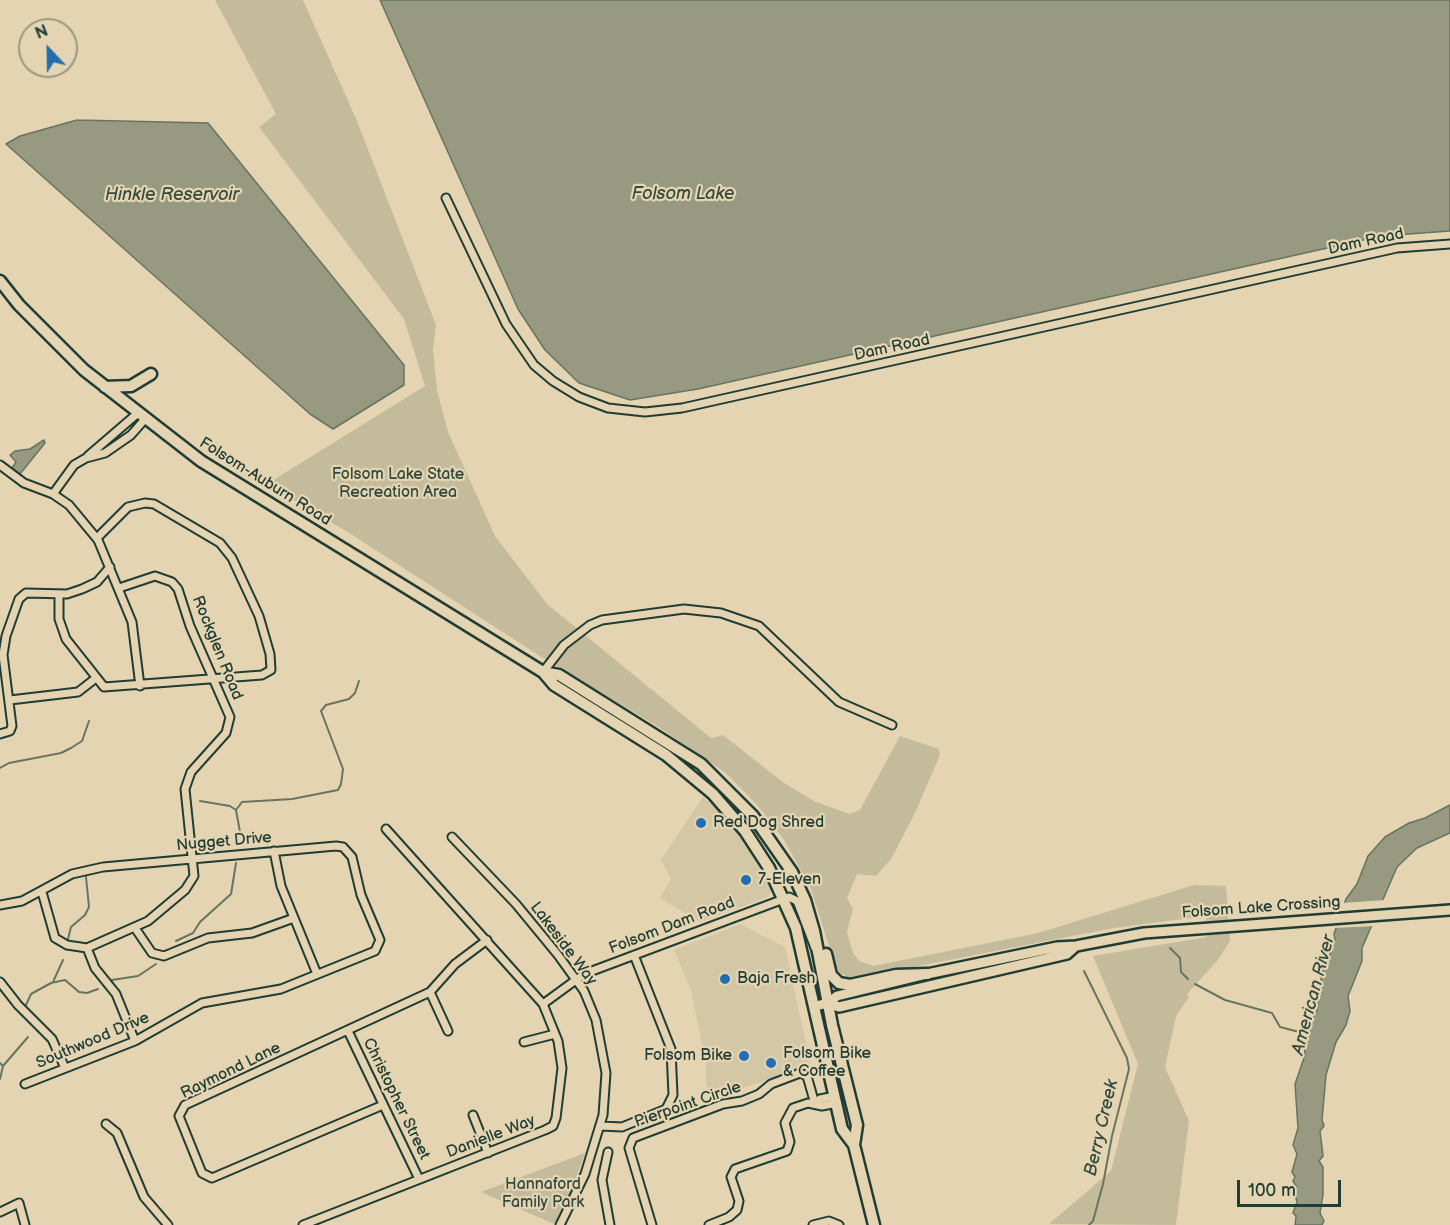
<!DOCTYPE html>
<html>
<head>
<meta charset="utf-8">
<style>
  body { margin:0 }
  #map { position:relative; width:1450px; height:1225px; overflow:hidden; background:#e5d4b1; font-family:"Balsamiq Sans",sans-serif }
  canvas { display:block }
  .north { position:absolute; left:18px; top:18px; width:60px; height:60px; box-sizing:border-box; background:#e5d4b1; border:2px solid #96987f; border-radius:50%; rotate:338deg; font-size:16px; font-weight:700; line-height:24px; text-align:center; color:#1f3d34 }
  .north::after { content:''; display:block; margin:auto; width:21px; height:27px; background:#1f6fb2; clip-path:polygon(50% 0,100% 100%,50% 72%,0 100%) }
  .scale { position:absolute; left:1237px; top:1180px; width:104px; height:27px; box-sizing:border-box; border:3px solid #1f3d34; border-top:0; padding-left:8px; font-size:18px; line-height:21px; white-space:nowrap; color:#1f3d34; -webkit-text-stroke:4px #e5d4b1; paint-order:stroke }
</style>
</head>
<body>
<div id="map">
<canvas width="1450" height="1225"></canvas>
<div class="north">N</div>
<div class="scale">100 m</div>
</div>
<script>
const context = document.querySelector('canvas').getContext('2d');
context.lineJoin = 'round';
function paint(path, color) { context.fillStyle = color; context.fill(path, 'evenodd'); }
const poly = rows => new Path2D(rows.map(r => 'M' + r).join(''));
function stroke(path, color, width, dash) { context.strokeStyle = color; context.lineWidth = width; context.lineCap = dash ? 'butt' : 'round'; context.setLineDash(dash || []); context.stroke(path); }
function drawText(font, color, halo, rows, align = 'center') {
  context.font = font + ' "Balsamiq Sans",sans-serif'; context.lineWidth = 4.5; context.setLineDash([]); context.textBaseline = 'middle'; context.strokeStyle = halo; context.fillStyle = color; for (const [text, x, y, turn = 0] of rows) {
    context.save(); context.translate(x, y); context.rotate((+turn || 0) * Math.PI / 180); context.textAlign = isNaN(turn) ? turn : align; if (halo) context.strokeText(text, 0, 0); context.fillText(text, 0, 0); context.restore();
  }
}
paint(poly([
  [703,797,725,815,746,843,772,891,768,897,700,922,660,898,671,879,661,860],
  [740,924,785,947,811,1066,712,1098,706,1085,706,1063,691,991,674,950]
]), '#d4c7a6');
paint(poly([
  [215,0,303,0,357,121,436,325,433,350,437,390,448,432,495,536,547,604,711,738,723,735,784,783,814,801,849,814,860,810,900,736,939,749,940,755,914,815,891,859,876,876,857,874,847,898,853,909,847,932,853,953,859,961,873,966,1038,933,1194,885,1226,886,1230,941,1217,961,1187,994,1189,997,1176,1016,1165,1067,1189,1121,1176,1225,1049,1224,1111,1171,1138,1064,1093,956,1207,937,1206,916,1114,928,851,979,837,971,811,889,784,840,759,807,726,773,657,726,546,660,354,536,267,484,425,386,404,319,259,127,276,114],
  [585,1153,572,1190,554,1224,481,1192]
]), '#c4bb9c');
const water = poly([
  [380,0,1450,0,1450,231,1381,236,698,389,630,400,579,383,545,350,518,309,380,0],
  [77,120,208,123,404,365,404,385,333,429,310,414,6,144,20,136,77,120],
  [44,440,45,443,20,474,12,468,16,462,10,455,15,451,30,449,44,440],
  [1450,805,1450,833,1417,848,1397,867,1362,948,1362,961,1348,996,1350,1011,1346,1025,1336,1042,1326,1075,1322,1120,1324,1126,1320,1131,1323,1156,1319,1161,1323,1167,1323,1195,1320,1213,1324,1221,1322,1225,1295,1225,1296,1216,1293,1213,1297,1202,1294,1190,1296,1186,1293,1181,1295,1177,1292,1172,1297,1154,1293,1145,1298,1128,1295,1084,1305,1055,1304,1035,1317,1010,1322,971,1332,950,1332,942,1335,940,1334,934,1346,899,1357,884,1368,856,1385,837,1409,823,1425,818,1450,805]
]);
paint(water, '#979980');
stroke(water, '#677462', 1.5);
paint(poly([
  [1385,900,1376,926,1334,928,1342,903]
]), '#e5d4b1');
stroke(poly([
  [0,768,9,763,61,753,71,748,82,741,89,721],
  [200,801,230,806,236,810],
  [240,832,236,810,242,802,292,799,338,790,341,784,343,769,321,711,326,705,349,699,355,693,359,681],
  [68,939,71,927,85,915,89,907,86,877],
  [176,941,193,933,200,922,231,894,236,863],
  [1170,948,1180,958,1181,972,1188,979],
  [1084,971,1127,1058,1129,1069,1112,1136,1103,1184,1093,1221,1089,1225],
  [112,980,138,976,156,964],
  [53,982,63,960],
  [1195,984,1225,1000,1272,1013,1280,1027,1307,1034],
  [26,1005,31,994,51,983,65,980,79,992,87,993,98,989],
  [0,1063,3,1066,0,1079],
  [3,1066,28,1037]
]), '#677462', 2);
const street = poly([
  [446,198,506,324,534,365,553,381,579,397,608,408,645,412,682,408,1397,248,1450,244],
  [88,456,138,413],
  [0,465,24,483,53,494,69,505,98,540,132,622,140,686],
  [53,494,74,465,86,458,105,453,131,435,145,419],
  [59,594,59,619,66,639,104,687,262,675,271,670,270,654,259,616,232,558,220,543,154,504,145,503,128,507,97,538],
  [543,672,564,645,590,625,602,620,684,609,721,613,759,626,839,702,892,725],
  [10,700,78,692,96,678],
  [0,734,10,731,12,726,3,655,6,636,19,599,26,593,67,594,82,589,97,582,110,567],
  [452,837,516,904,558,955,584,991,596,1020,606,1073,603,1115,585,1174,560,1225],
  [274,851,281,886,317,974],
  [42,892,55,938,67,945,87,948,148,921,185,890,194,876,185,789,191,772,226,733,230,717,190,626,178,589,172,582,155,576,119,588],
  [0,905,22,901,72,874,103,867,336,846,343,847,352,857,361,895,380,940,375,951,281,989,202,1003,135,1041,25,1084],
  [135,928,152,953,164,956,208,938,252,933,294,918],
  [87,948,95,968,116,994,135,1041],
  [0,982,18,1005,52,1039,65,1068],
  [430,992,448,1031],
  [543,1004,584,974,789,897,797,901,815,948],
  [348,1031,419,1179],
  [524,1042,555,1034],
  [815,1104,820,1099,835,1096],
  [383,1105,212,1178,202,1173,179,1116,185,1105,430,992,455,964,487,940],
  [473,1115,488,1153],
  [106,1124,117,1133,144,1197,168,1225],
  [601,1126,622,1127,666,1109,673,1095,671,1049,634,955],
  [608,1152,602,1180,610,1225],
  [0,1212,19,1203,25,1225],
  [303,1225,545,1130,553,1126,556,1118,562,1068,558,1041,543,1004,386,829],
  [652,1225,629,1148,633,1138,723,1104,742,1101,759,1094,771,1084,800,1073,807,1076,815,1104],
  [709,1225,729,1217,737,1210,739,1201,731,1177,735,1169,787,1151,790,1142,785,1123,793,1108,808,1103,822,1106,837,1103],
  [813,1225,829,1221,839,1225]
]);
const secondary = poly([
  [828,1003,837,996,927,974,1057,947,1076,946,1144,933,1450,910],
  [816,1006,828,1003,839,1007,938,984,1067,954,1076,946]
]);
const primary = poly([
  [0,281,19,305,84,370,201,461,543,672,554,685,666,755,713,794,745,831,769,868,796,928,842,1129,854,1145],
  [105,387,131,386,151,374],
  [543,672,559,675,701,764,753,816,792,872,805,900,814,931,832,1025,857,1125,854,1145,874,1225],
  [826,954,831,975,839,983,850,985,896,975,927,974]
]);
stroke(street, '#1f3d34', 11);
stroke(secondary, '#1f3d34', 14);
stroke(primary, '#1f3d34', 15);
stroke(street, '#e5d4b1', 7);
stroke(secondary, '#e5d4b1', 9);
stroke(primary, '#e5d4b1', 10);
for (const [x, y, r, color] of [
  [701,823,6,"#1f6fb2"],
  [746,880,6,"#1f6fb2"],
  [725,979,6,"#1f6fb2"],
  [744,1056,6,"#1f6fb2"],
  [771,1063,6,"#1f6fb2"]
]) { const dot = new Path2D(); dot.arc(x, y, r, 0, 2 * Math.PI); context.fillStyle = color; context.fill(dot); stroke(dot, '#e5d4b1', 2); }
drawText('16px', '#1f3d34', '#e5d4b1', [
  ["Dam Road",1366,242,-12],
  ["Dam Road",892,348,-12],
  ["Folsom-Auburn Road",265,482,32],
  ["Rockglen Road",217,648,68],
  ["Nugget Drive",224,842,-5],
  ["Folsom Lake Crossing",1261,908,-4],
  ["Folsom Dam Road",672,926,-21],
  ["Lakeside Way",563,944,53],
  ["Southwood Drive",93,1041,-23],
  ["Raymond Lane",231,1071,-26],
  ["Christopher Street",396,1099,64],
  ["Pierpoint Circle",688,1105,-19],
  ["Danielle Way",491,1137,-21]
]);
drawText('16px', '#304a3e', '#e5d4b1', [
  ["Folsom Lake State",398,475],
  ["Recreation Area",398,493],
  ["Hannaford",543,1185],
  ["Family Park",543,1203]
]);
drawText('16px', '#1f3d34', '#e5d4b1', [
  ["Red Dog Shred",713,823],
  ["7-Eleven",758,880],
  ["Baja Fresh",737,979],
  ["Folsom Bike",783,1054],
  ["& Coffee",783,1072],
  ["Folsom Bike",732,1056,"right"]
], 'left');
drawText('italic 18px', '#314b3f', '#e5d4b1', [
  ["Folsom Lake",683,194],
  ["Hinkle Reservoir",172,195],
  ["American River",1314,995,-75],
  ["Berry Creek",1102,1128,-77]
]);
</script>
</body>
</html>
